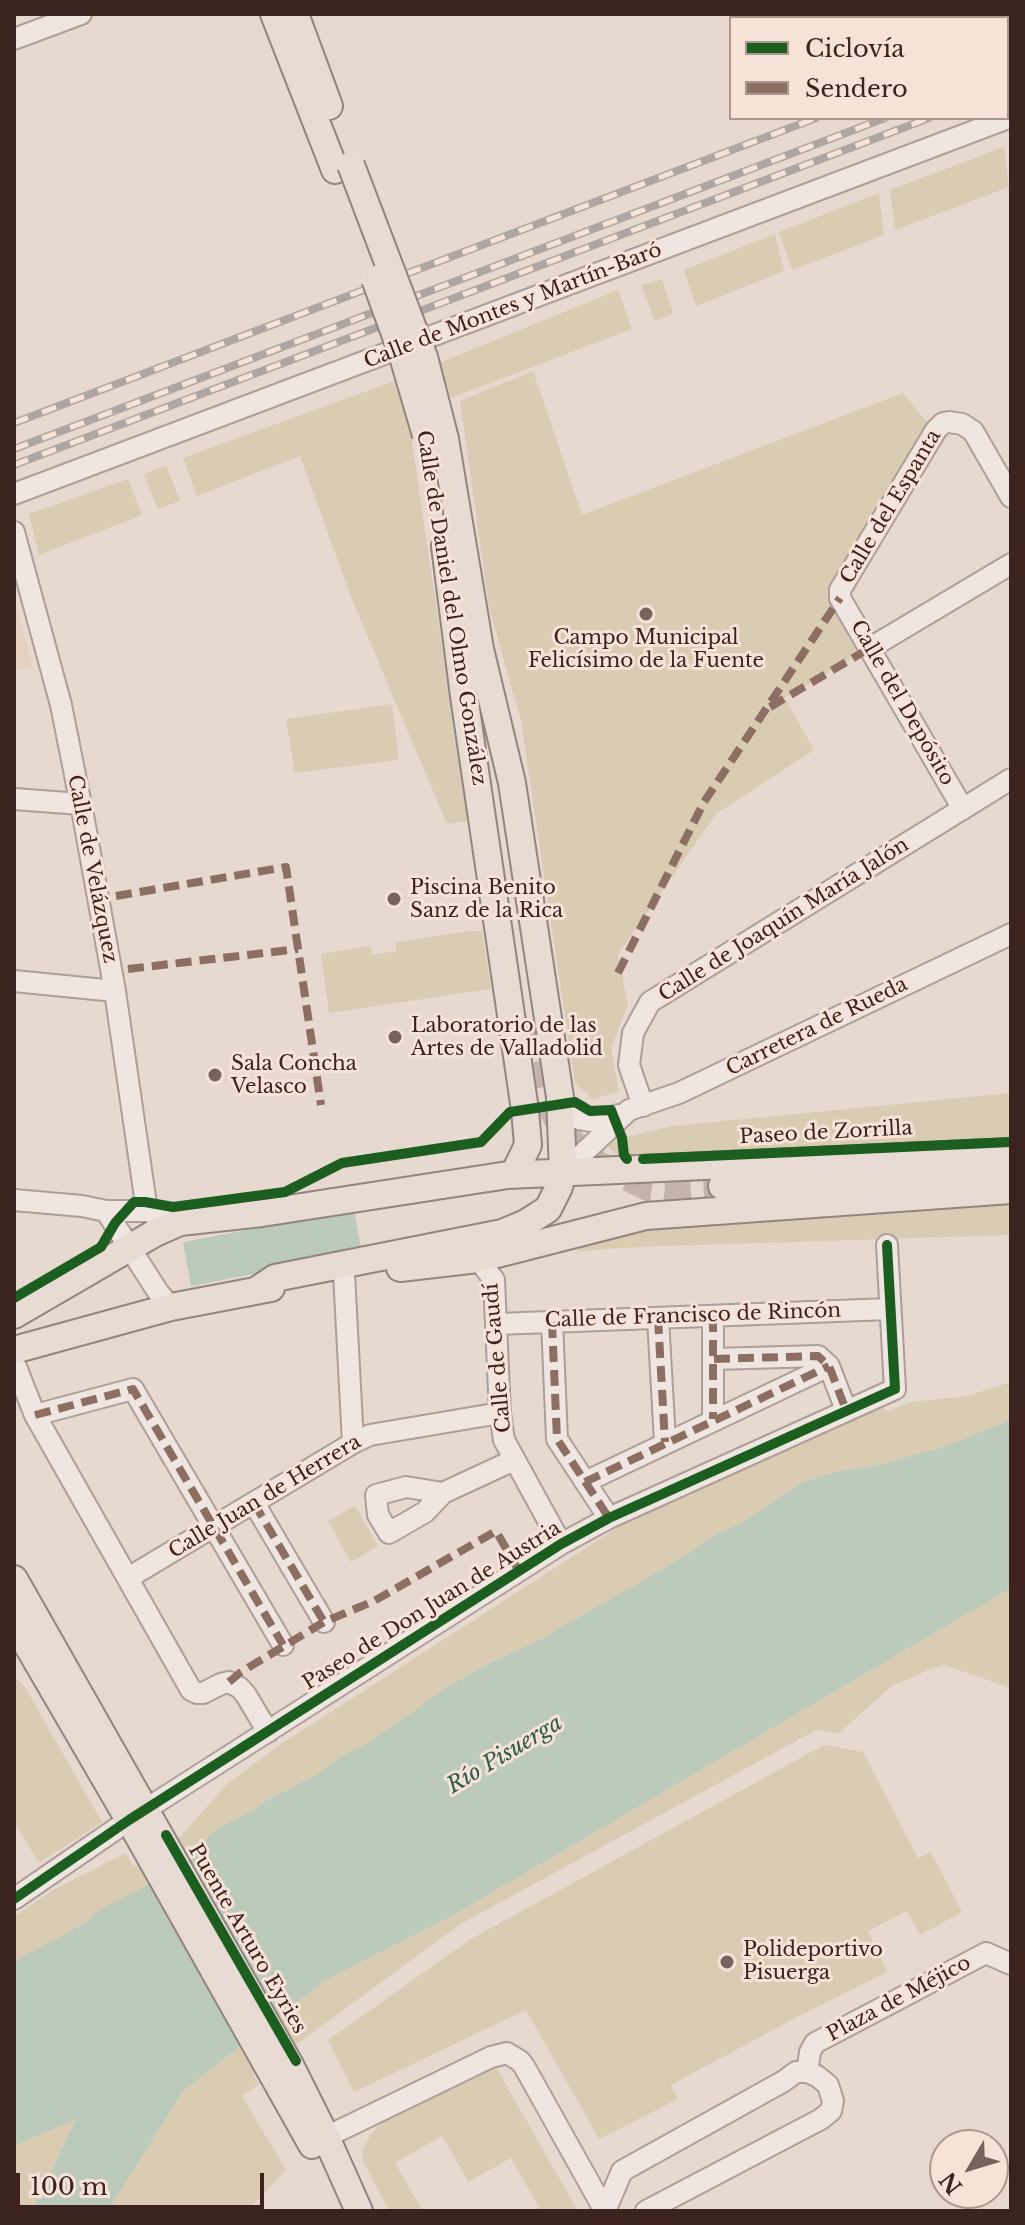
<!DOCTYPE html>
<html>
<head>
<meta charset="utf-8">
<style>
  body { margin:0 }
  #map { position:relative; width:1025px; height:2225px; overflow:hidden; background:#e7d8d0; font-family:"Libre Baskerville",serif }
  canvas { display:block }
  .frame { position:absolute; inset:0; border:16px solid #3d231f; pointer-events:none }
  .legend { position:absolute; left:729px; top:16px; width:280px; height:104px; box-sizing:border-box; background:#f7e2d7; border:2px solid #ad968d; margin:0; padding:10px 14px; list-style:none; font-size:24px; color:#3d231f }
  .legend li { display:flex; align-items:center; gap:16px; height:40px }
  .legend b { width:40px; border:2px solid #ad968d }
  .north { position:absolute; left:929px; top:2129px; width:80px; height:80px; box-sizing:border-box; background:#f7e2d7; border:2px solid #ad968d; border-radius:50%; rotate:232deg; font-size:22px; font-weight:700; line-height:32px; text-align:center; color:#3d231f }
  .north::after { content:''; display:block; margin:auto; width:28px; height:36px; background:#78625d; clip-path:polygon(50% 0,100% 100%,50% 72%,0 100%) }
  .scale { position:absolute; left:16px; top:2173px; width:248px; height:36px; box-sizing:border-box; border:4px solid #3d231f; border-top:0; padding-left:10px; font-size:24px; line-height:28px; white-space:nowrap; color:#3d231f; -webkit-text-stroke:6px #f7e2d7; paint-order:stroke }
</style>
</head>
<body>
<div id="map">
<canvas width="1025" height="2225"></canvas>
<div class="frame"></div>
<ul class="legend">
<li><b style="height:10px;background:#1b5e20"></b>Ciclovía</li>
<li><b style="height:10px;background:#8d6e63"></b>Sendero</li>
</ul>
<div class="north">N</div>
<div class="scale">100 m</div>
</div>
<script>
const context = document.querySelector('canvas').getContext('2d');
context.lineJoin = 'round';
function paint(path, color) { context.fillStyle = color; context.fill(path, 'evenodd'); }
const poly = rows => new Path2D(rows.map(r => 'M' + r).join(''));
function stroke(path, color, width, dash) { context.strokeStyle = color; context.lineWidth = width; context.lineCap = dash ? 'butt' : 'round'; context.setLineDash(dash || []); context.stroke(path); }
function drawText(font, color, halo, rows, align = 'center') {
  context.font = font + ' "Libre Baskerville",serif'; context.lineWidth = 6; context.setLineDash([]); context.textBaseline = 'middle'; context.strokeStyle = halo; context.fillStyle = color; for (const [text, x, y, turn = 0] of rows) {
    context.save(); context.translate(x, y); context.rotate((+turn || 0) * Math.PI / 180); context.textAlign = isNaN(turn) ? turn : align; if (halo) context.strokeText(text, 0, 0); context.fillText(text, 0, 0); context.restore();
  }
}
paint(poly([
  [14,599,30,657,33,668,14,671]
]), '#e6d1c0');
paint(poly([
  [1004,147,1009,187,895,230,890,190],
  [879,193,884,235,792,270,779,232],
  [775,234,784,271,696,306,684,270],
  [662,279,673,313,655,321,641,285],
  [618,290,632,329,451,398,439,363],
  [533,371,582,515,903,393,927,422,830,588,870,648,785,698,814,750,716,814,618,954,628,1005,611,1048,619,1092,592,1099,575,1083,521,721,489,607,460,401],
  [397,380,408,415,468,821,447,824,351,597,300,456,197,496,183,458],
  [166,465,180,501,158,509,144,474],
  [128,479,142,515,39,555,29,514],
  [392,704,399,760,295,773,286,719],
  [471,931,482,931,491,989,329,1013,321,954,370,946,372,955,396,951,396,942],
  [1011,1093,1011,1139,630,1156,616,1154,609,1148,608,1144,612,1140,673,1126],
  [1011,1203,1011,1235,637,1247,579,1251,580,1244,619,1229],
  [1011,1382,1011,1420,942,1448,873,1466,835,1472,803,1482,743,1522,717,1534,685,1556,541,1639,488,1664,447,1687,371,1741,340,1757,318,1774,267,1800,252,1811,218,1828,191,1853,145,1886,96,1912,89,1920,64,1935,14,1961,14,1917,53,1890,126,1853,134,1867,181,1836,227,1784,278,1746,620,1526,827,1430,883,1408,889,1411,911,1402,967,1396],
  [355,1506,378,1546,351,1562,328,1521],
  [1011,1588,1011,1688,944,1665,933,1668,892,1686,839,1733,816,1730,459,1925,308,2036,253,2074,259,2084,242,2096,286,2170,247,2211,108,2211,183,2091,324,1981,452,1916],
  [14,1676,25,1687,102,1822,39,1863,14,1822],
  [824,1745,863,1752,918,1858,931,1852,962,1912,920,1935,907,1911,868,1931,887,1972,797,2017,671,2085,678,2099,599,2139,526,2010,354,2092,328,2040,471,1939],
  [496,2067,578,2211,532,2211,539,2207,511,2158,468,2182,442,2136,395,2163,423,2211,389,2211,363,2161,363,2149,370,2136,383,2121],
  [77,2117,32,2211,14,2211,14,2146]
]), '#daccb2');
paint(poly([
  [354,1210,362,1253,191,1286,183,1242],
  [1011,1420,1011,1588,452,1916,324,1981,183,2091,108,2211,32,2211,76,2119,14,2146,14,1961,64,1935,89,1920,96,1912,145,1886,191,1853,218,1828,252,1811,267,1800,318,1774,340,1757,371,1741,447,1687,488,1664,541,1639,685,1556,717,1534,743,1522,803,1482,835,1472,873,1466,941,1448]
]), '#bbcabb');
stroke(poly([
  [532,1023,544,1094,558,1122,573,1143,598,1164,648,1188,665,1190,722,1186]
]), '#c5b4ad', 26, [26, 13]);
const minor = poly([
  [14,39,81,14],
  [14,494,1011,117],
  [14,532,61,705,83,815,115,991,147,1211],
  [870,648,1011,564],
  [14,799,81,804],
  [963,809,840,598,840,590,936,430,943,423,949,422,962,424,973,431,1011,497],
  [14,981,115,991],
  [643,1106,629,1065,633,1033,650,1002,1011,779],
  [561,1110,579,1119,598,1122,618,1115],
  [563,1172,629,1110,679,1093,1011,934],
  [14,1200,82,1206,106,1211,147,1211,180,1222],
  [106,1211,158,1292,171,1307],
  [478,1259,494,1280,500,1413,504,1440,561,1544],
  [344,1274,353,1443],
  [713,1316,713,1419],
  [658,1318,665,1442],
  [552,1322,557,1439,609,1518],
  [497,1324,889,1309],
  [714,1359,818,1356,829,1366,846,1410],
  [14,1362,35,1415,191,1690,197,1693,203,1693,221,1684,229,1682,240,1688,246,1695,268,1732],
  [35,1415,133,1389,283,1645],
  [585,1482,829,1366],
  [443,1493,406,1487,376,1495,378,1515,389,1533,425,1512,443,1493,514,1460],
  [254,1503,324,1622],
  [128,1578,353,1443,370,1435,500,1413],
  [14,1899,129,1820,561,1544,609,1518,895,1389,887,1245],
  [807,2072,810,2052,815,2043,986,1953,1011,1964],
  [326,2137,491,2057,507,2053,520,2061,524,2066,605,2211],
  [605,2211,622,2171,784,2081,796,2072,807,2072,817,2076,828,2085,833,2101,831,2111,821,2119,646,2211]
]);
const major = poly([
  [274,14,335,170],
  [295,14,329,106],
  [445,546,464,696,525,1110,528,1145,514,1174],
  [722,1186,1011,1172],
  [400,1268,478,1259,646,1216,1011,1190],
  [257,1290,275,1278,502,1233,526,1223,548,1209,559,1187,563,1172,560,1097,512,783,480,649,445,439],
  [14,1315,155,1233,180,1222,262,1213,508,1175,1011,1152],
  [14,1350,171,1307,271,1288],
  [14,1579,290,2065,326,2137,359,2211],
  [14,1622,139,1837,312,2145]
]);
stroke(minor, '#ad9e98', 24);
stroke(major, '#92847f', 30);
stroke(minor, '#efe6e2', 20);
stroke(major, '#e7dbd3', 26);
const rail = poly([
  [1007,37,1011,35],
  [1007,72,1011,70],
  [1007,88,1011,87],
  [14,423,816,118],
  [14,449,885,118],
  [14,465,929,118]
]);
stroke(rail, '#aea6a2', 8);
stroke(rail, '#f7e2d7', 5, [15]);
const majorBridge = poly([
  [351,165,424,357,445,439],
  [375,279,402,353,426,435]
]);
stroke(majorBridge, '#92847f', 30, []);
stroke(majorBridge, '#e7dbd3', 26);
stroke(poly([
  [770,707,870,648],
  [116,896,286,867,321,1105],
  [128,969,298,949],
  [618,973,704,802,840,598],
  [713,1316,713,1419],
  [658,1318,665,1442],
  [552,1322,557,1439,609,1518],
  [714,1359,818,1356,829,1366,846,1410],
  [35,1415,133,1389,283,1645],
  [585,1482,829,1366],
  [254,1503,324,1622],
  [229,1682,241,1672,324,1622,374,1601,496,1531,519,1571]
]), '#8d6e63', 8, [16, 8]);
stroke(poly([
  [643,1159,1011,1142],
  [14,1298,101,1247,115,1223,134,1202,145,1202,173,1207,285,1192,342,1163,481,1142,510,1112,575,1102,590,1111,611,1110,622,1138,624,1155,627,1159],
  [166,1835,296,2061],
  [14,1899,129,1820,561,1544,609,1518,895,1389,887,1245]
]), '#1b5e20', 10);
for (const [x, y, r, color] of [
  [646,614,8,"#78625d"],
  [394,899,8,"#78625d"],
  [395,1037,8,"#78625d"],
  [215,1075,8,"#78625d"],
  [727,1962,8,"#78625d"]
]) { const dot = new Path2D(); dot.arc(x, y, r, 0, 2 * Math.PI); context.fillStyle = color; context.fill(dot); stroke(dot, '#f7e2d7', 3); }
drawText('20px', '#3d231f', '#f7e2d7', [
  ["Calle de Montes y Martín-Baró",513,306,-21],
  ["Calle del Espanta",891,507,-59],
  ["Calle de Daniel del Olmo González",451,608,81],
  ["Calle del Depósito",902,703,60],
  ["Calle de Velázquez",92,869,79],
  ["Calle de Joaquín María Jalón",784,920,-32],
  ["Carretera de Rueda",817,1027,-26],
  ["Paseo de Zorrilla",826,1133,-3],
  ["Calle de Francisco de Rincón",693,1316,-2],
  ["Calle de Gaudí",498,1358,-95],
  ["Calle Juan de Herrera",265,1497,-31],
  ["Paseo de Don Juan de Austria",432,1606,-32],
  ["Puente Arturo Eyries",247,1939,60],
  ["Plaza de Méjico",899,1999,-28]
]);
drawText('20px', '#3d231f', '#f7e2d7', [
  ["Campo Municipal",646,638,"center"],
  ["Felicísimo de la Fuente",646,661,"center"],
  ["Piscina Benito",410,888],
  ["Sanz de la Rica",410,911],
  ["Laboratorio de las",411,1026],
  ["Artes de Valladolid",411,1049],
  ["Sala Concha",231,1064],
  ["Velasco",231,1087],
  ["Polideportivo",743,1950],
  ["Pisuerga",743,1973]
], 'left');
drawText('italic 22px', '#2e5d4a', '#f7e2d7', [
  ["Río Pisuerga",505,1755,-31]
]);
</script>
</body>
</html>
